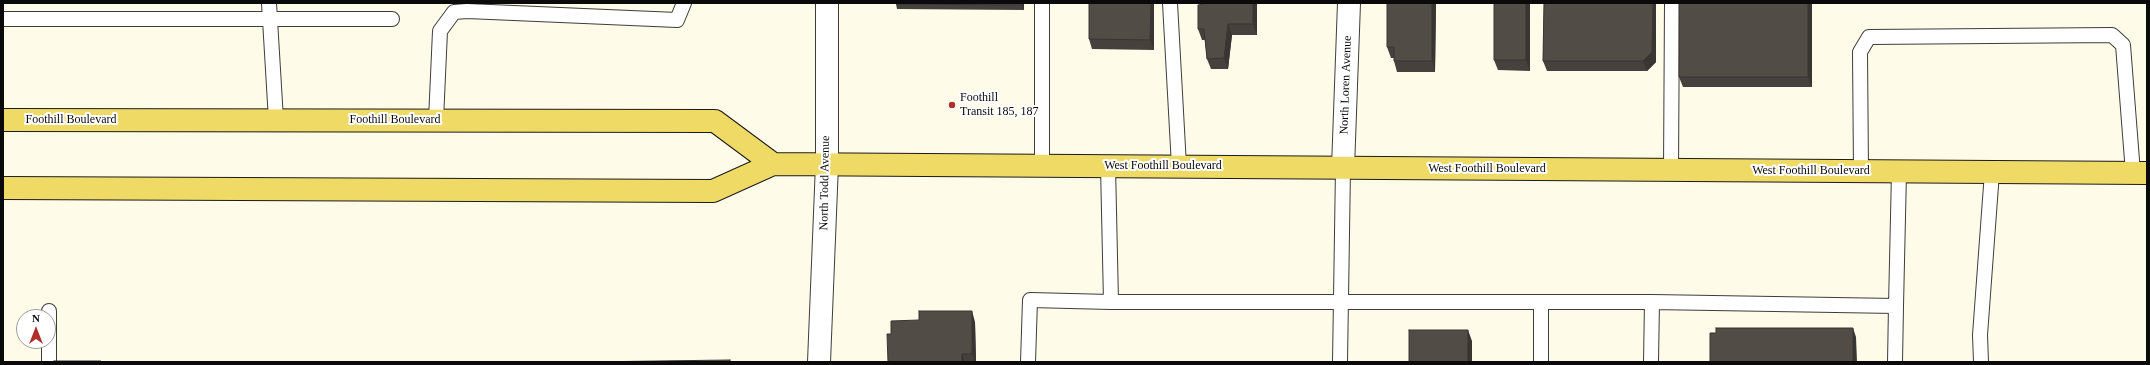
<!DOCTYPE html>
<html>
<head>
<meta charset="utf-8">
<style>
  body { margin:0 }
  #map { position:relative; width:2150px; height:365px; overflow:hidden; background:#fefbe8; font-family:Georgia,serif }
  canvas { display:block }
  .frame { position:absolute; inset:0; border:4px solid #0a0a0a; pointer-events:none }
  .north { position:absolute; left:16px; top:309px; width:40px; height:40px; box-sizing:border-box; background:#fff; border:1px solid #9d9d9d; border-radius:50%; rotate:0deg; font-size:11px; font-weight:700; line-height:16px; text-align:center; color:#0a0a0a }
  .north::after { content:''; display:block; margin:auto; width:14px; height:18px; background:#b0302c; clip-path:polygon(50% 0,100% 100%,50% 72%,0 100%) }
</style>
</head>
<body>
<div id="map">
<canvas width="2150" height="365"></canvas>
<div class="frame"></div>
<div class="north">N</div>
</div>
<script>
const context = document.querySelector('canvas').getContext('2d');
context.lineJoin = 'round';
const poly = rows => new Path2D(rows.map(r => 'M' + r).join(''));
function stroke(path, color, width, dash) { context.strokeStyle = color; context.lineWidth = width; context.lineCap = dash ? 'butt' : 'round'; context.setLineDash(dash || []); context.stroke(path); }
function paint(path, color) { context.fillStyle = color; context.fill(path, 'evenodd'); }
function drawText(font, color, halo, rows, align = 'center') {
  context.font = font + ' Georgia,serif'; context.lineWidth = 4; context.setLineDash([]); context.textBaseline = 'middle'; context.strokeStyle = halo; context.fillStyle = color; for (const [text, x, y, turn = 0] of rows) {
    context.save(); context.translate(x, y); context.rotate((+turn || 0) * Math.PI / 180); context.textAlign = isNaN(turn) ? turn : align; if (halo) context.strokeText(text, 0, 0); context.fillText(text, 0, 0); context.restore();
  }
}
const service = poly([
  [269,3,276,120],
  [1042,3,1042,166],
  [1170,3,1179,166],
  [3,19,392,19],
  [436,120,440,31,454,12,467,11,677,20,684,3],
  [1108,166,1111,302,1652,302],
  [1671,170,1672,3],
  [1861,171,1860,52,1869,37,2112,35,2123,45,2133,173],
  [1541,302,1541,362],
  [49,362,49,311],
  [1028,362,1030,300,1111,302],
  [1340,362,1343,168],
  [1651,362,1652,302,1896,306,1899,172],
  [1895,362,1896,306],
  [1981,362,1980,335,1992,172]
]);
const minor = poly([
  [1343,168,1349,3]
]);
const tertiary = poly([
  [819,362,827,164,827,3]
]);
const primary = poly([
  [3,120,715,121,773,164],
  [3,188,713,191,773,164,2147,173]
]);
stroke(service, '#3d3d3d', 16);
stroke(minor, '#3d3d3d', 24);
stroke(tertiary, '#3d3d3d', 24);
stroke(primary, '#1b1b1b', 24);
stroke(service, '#fff', 14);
stroke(minor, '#fff', 22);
stroke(tertiary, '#fff', 22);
stroke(primary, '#f0da66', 22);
paint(poly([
  [1024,3,1024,10,897,9,896,4],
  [1154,3,1154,50,1092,49,1089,39],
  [1257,3,1257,35,1232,35,1228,69,1211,69,1207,59,1205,40,1202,40,1198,29],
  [1387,3,1436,3,1435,72,1397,72,1394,61,1394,58,1391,58,1387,47],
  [1530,3,1530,71,1498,70,1494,60],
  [1544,3,1656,3,1656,62,1647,71,1547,71,1543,61],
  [1812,3,1812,87,1683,87,1679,77],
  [919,320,975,322,976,362,888,362,891,334]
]), '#47413d');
paint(poly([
  [1022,3,1024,3,1024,10,1022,5],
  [1151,3,1154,3,1154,50,1150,40],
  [1253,3,1257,3,1257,35,1253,24],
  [1432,3,1436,3,1435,72,1432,61],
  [1526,3,1530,3,1530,71,1526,60],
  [1653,3,1656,3,1656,62,1647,71,1643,61],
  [1808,3,1812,3,1812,87,1808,77],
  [1228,24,1232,35,1228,69,1224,58],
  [972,311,975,322,976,362,975,362,972,354],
  [1853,328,1856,337,1857,362,1853,362],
  [1468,330,1472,341,1472,362,1468,362],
  [962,354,965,362,962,362]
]), '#393532');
const building = poly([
  [896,3,1022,3,1022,5,896,4,896,3],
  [1089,3,1151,3,1150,40,1089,39,1089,3],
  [1204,3,1253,3,1253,24,1228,24,1224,58,1207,59,1204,29,1198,29,1198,5,1204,4,1204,3],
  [1387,3,1432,3,1432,61,1394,61,1394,47,1387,47,1387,3],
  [1494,3,1526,3,1526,60,1494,60,1494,3],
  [1544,3,1653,3,1652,52,1643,61,1543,61,1544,3],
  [1679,3,1808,3,1808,77,1679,77,1679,3],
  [919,311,972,311,972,354,962,354,962,362,888,362,887,334,891,334,891,321,919,320,919,311],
  [1716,328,1853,328,1853,362,1710,362,1710,333,1716,333,1716,328],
  [1409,330,1468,330,1468,362,1409,362,1409,330],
  [730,360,730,362,586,362,730,360],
  [54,361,101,361,101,362,54,362,54,361]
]);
paint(building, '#524c47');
stroke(building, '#393532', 1);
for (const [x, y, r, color] of [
  [952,105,4,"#b0302c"]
]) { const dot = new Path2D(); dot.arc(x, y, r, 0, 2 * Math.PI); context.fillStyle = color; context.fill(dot); stroke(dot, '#fff', 1.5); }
drawText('12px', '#0a0a0a', '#fff', [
  ["North Loren Avenue",1346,85,-88],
  ["Foothill Boulevard",71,120],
  ["Foothill Boulevard",395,120],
  ["West Foothill Boulevard",1163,166],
  ["West Foothill Boulevard",1487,169],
  ["West Foothill Boulevard",1811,171],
  ["North Todd Avenue",825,183,-89]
]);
drawText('12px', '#0a0a0a', '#fff', [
  ["Foothill",960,98],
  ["Transit 185, 187",960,112]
], 'left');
</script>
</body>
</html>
